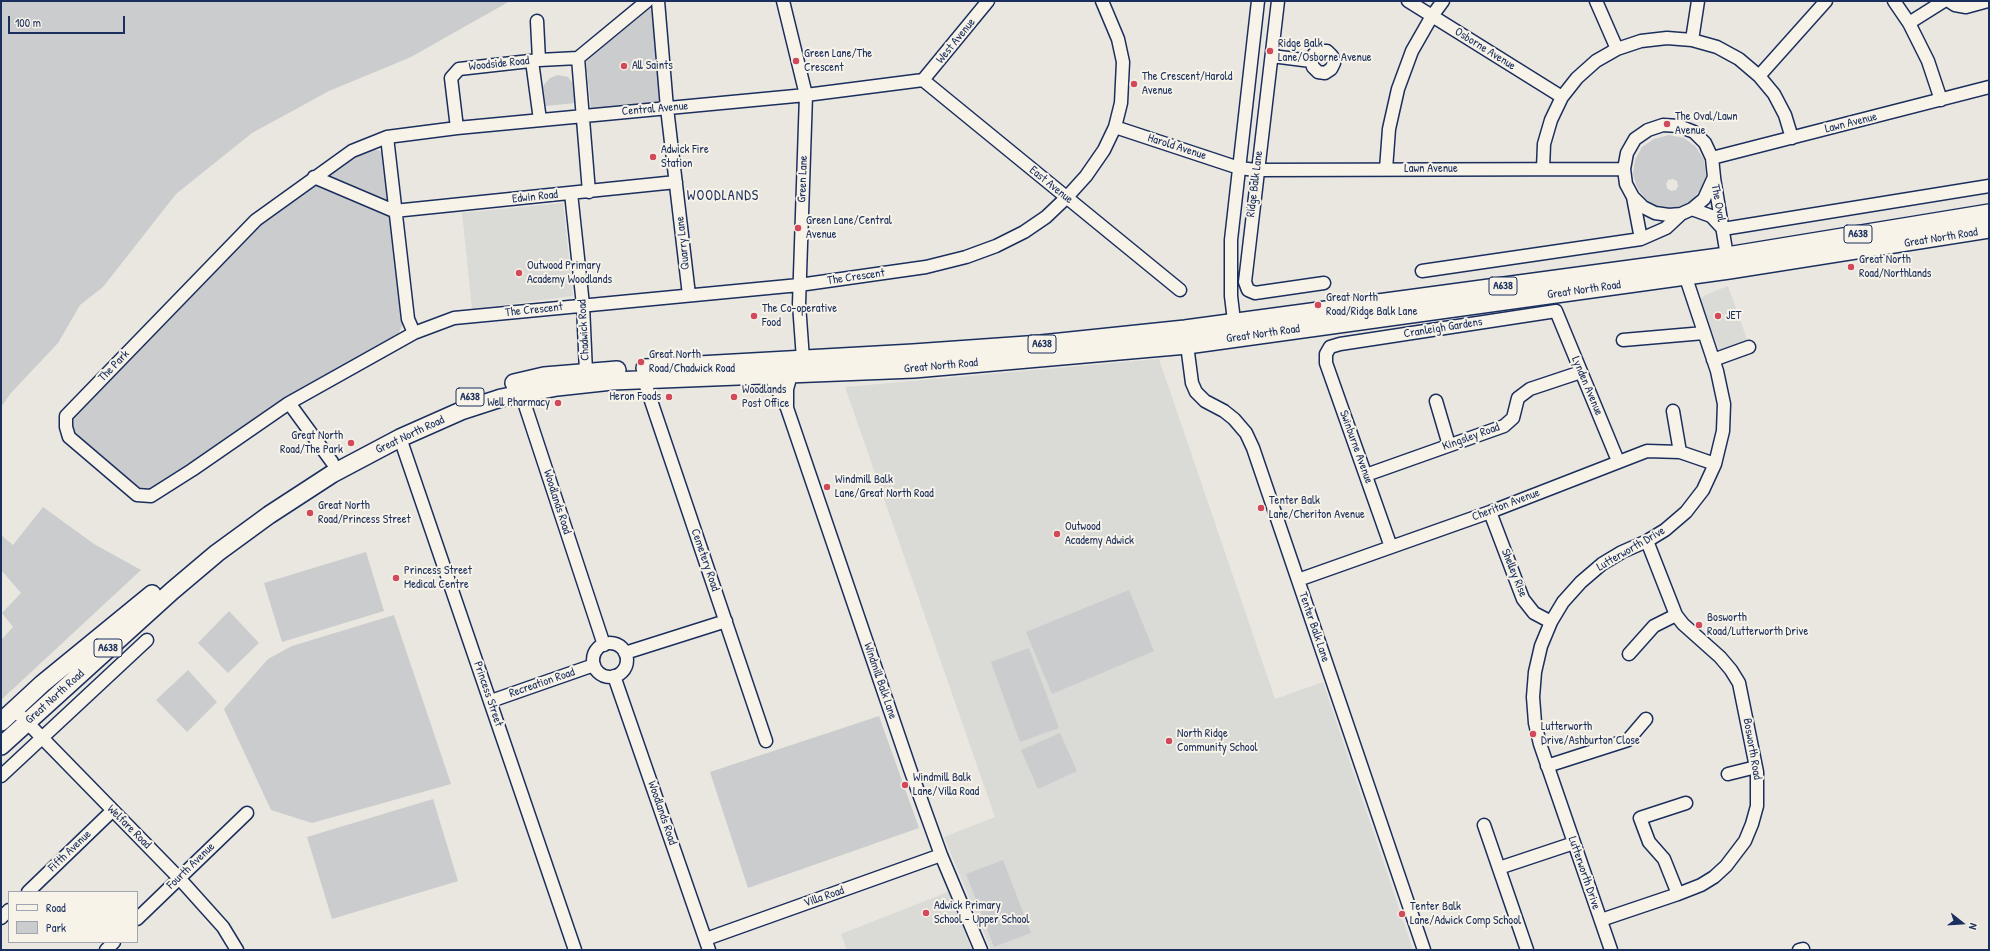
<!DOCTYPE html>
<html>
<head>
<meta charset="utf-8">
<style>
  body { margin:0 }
  #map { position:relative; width:1990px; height:951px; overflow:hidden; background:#eae7e0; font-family:"Patrick Hand",sans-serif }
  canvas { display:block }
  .frame { position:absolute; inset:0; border:2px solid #1b2f5e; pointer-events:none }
  .legend { position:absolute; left:8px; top:891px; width:130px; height:52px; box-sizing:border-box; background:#f7f3e8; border:1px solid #9fa5b1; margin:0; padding:5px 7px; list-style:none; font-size:12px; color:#1b2f5e }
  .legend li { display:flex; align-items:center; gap:8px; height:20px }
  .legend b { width:20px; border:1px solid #9fa5b1 }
  .north { position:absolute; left:1942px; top:903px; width:40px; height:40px; -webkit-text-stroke:3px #f7f3e8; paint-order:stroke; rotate:107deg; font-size:11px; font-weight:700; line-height:16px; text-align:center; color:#1b2f5e }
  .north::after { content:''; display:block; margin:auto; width:14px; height:18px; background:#1b2f5e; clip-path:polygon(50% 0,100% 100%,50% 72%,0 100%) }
  .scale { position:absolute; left:8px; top:16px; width:117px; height:18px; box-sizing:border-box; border:2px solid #1b2f5e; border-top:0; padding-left:5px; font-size:12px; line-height:14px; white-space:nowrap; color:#1b2f5e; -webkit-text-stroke:3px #f7f3e8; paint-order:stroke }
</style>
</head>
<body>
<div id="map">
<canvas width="1990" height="951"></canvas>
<div class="frame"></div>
<ul class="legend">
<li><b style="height:5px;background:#f7f3e8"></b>Road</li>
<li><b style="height:11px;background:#cbcccd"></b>Park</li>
</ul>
<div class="north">N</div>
<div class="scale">100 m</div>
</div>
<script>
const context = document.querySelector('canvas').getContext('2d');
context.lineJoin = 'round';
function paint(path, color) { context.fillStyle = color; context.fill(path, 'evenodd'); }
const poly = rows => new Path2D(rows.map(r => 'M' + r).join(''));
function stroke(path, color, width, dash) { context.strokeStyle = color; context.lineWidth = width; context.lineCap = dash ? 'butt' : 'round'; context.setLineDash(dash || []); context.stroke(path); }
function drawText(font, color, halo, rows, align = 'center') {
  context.font = font + ' "Patrick Hand",sans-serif'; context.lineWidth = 4; context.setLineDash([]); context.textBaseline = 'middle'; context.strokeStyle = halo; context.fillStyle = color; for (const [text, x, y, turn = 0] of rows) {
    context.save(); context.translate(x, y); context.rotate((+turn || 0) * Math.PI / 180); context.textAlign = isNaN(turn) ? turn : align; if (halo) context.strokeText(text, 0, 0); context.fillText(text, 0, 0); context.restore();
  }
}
paint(poly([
  [563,203,573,296,472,309,462,213],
  [1728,286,1748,342,1726,350,1719,349,1699,301,1705,295],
  [1159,359,1275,699,1323,682,1413,950,991,950,944,837,995,817,845,387],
  [948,892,972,950,847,950,841,934]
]), '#dadad6');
paint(poly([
  [1,1,510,1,411,57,329,91,252,133,176,194,103,287,80,305,58,343,11,393,1,407],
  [649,7,654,11,661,102,591,109,586,61,640,12],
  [558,75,568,77,574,85,575,103,546,106,543,86,550,78],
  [1669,135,1684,138,1696,147,1704,160,1706,176,1702,188,1693,199,1682,206,1669,208,1656,206,1645,199,1637,187,1633,174,1635,160,1642,147,1654,139],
  [1673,179,1677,181,1678,186,1676,190,1671,191,1667,188,1666,184,1668,180],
  [371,149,385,152,404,322,397,336,297,390,196,462,151,490,129,486,72,432,71,416,258,225,352,156],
  [43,507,94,544,141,570,1,700,1,640,13,627,2,613,21,593,1,570,1,535,13,545],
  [366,552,384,611,282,642,264,583],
  [1129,590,1154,651,1052,694,1026,632],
  [229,611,259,643,228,673,198,643],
  [394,615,451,784,312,823,271,810,224,709,268,659,292,646],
  [1029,648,1059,728,1020,742,991,662],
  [188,670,217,702,187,732,156,700],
  [879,716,919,828,748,888,710,772],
  [1060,733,1077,771,1038,789,1021,750],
  [433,799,458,881,332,919,307,837],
  [1003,860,1031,933,994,947,966,874]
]), '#cbcccd');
const minor = poly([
  [658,1,667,108,689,295],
  [783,1,806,95,799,304,803,359,791,375,787,389,787,407],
  [1278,1,1245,282,1248,290,1255,293,1324,283],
  [1408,1,1562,97],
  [1596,1,1617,49],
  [1894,1,1909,23,1928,61,1941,100],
  [1949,1,1955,5,1966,7,1988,1],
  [537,21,539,60],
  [1909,23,1944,1],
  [1692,40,1698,1],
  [1272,56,1311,61,1314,54,1320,51,1327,51,1332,56,1334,63,1331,69,1325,73,1318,72,1313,67,1311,61],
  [578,58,589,192],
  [578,58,647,1],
  [532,61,540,120],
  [1759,76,1826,1],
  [923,80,806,95,457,128,387,137,352,151,256,220,66,416,66,427,69,437,137,495,151,496,192,470,289,403,414,333,454,318,799,285,926,267,966,257,996,246,1024,232,1046,217,1067,197,1086,176,1104,150,1115,127,1121,103,1123,62,1118,39,1102,1],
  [923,80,1180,290],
  [923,80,988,1],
  [1115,127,1239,168,1256,170,1624,169],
  [457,128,451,78,459,69,539,60,578,58],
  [387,137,408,319,414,333],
  [1712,158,1989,87],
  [1386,169,1389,129,1398,89,1412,51,1432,16,1443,1],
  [1543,169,1544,144,1551,120,1562,97,1577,78,1596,61,1617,49,1641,41,1667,38,1692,40,1717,47,1739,59,1759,76,1774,94,1785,115,1792,138],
  [314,177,394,211,676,182],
  [1714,178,1728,262],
  [571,193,583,305,586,372],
  [1633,197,1643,207,1655,213,1669,215,1681,214,1692,209,1704,199,1714,177,1712,158,1705,143,1694,132,1679,126,1663,125,1648,130,1635,139,1627,153,1624,169,1626,184,1633,197,1641,239],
  [1692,209,1711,216,1723,229],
  [1723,229,1989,186],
  [1422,271,1641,239,1666,228,1681,214],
  [1235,329,1231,296,1231,240,1258,1],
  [1184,337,1187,345,1192,383,1196,392,1205,401,1224,411,1234,419,1246,433,1253,448,1424,950],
  [1623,340,1704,333],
  [1713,360,1749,347],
  [770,376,787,408,910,769,941,855,981,950],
  [644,380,766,741],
  [519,387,604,645],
  [1436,401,1449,445],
  [289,403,332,462],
  [1673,411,1680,452],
  [400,438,575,950],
  [1366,475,1504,426,1513,418,1518,398,1530,389,1581,372],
  [1490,512,1523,599,1534,613,1551,622],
  [1391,547,1326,363,1326,354,1330,347,1340,344,1556,311,1618,461],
  [1298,580,1490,512,1647,451,1680,452,1715,464],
  '593 660a17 17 0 1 1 34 0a17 17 0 1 1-34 0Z',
  [625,653,726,621],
  [1629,654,1654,626,1676,615],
  [614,676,709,950],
  [491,701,594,665],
  [14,709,179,878,223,927,237,950],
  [1547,766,1628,740,1646,719],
  [1728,774,1756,767],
  [1,776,147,640],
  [1484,825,1527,950],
  [1499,868,1574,843],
  [28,892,112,811],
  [1678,894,1664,859,1649,842,1640,818,1686,803],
  [1,918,9,910],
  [137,919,247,813],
  [1601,920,1678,894,1701,885,1714,877,1726,866,1745,841,1752,824,1757,806,1757,772,1739,683,1731,670,1720,657,1683,624,1676,615,1647,541],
  [706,939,941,855],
  [106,950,114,942],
  [1611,950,1540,744,1535,723,1533,697,1535,672,1541,646,1551,622,1563,602,1581,582,1602,564,1622,552,1647,541,1665,530,1686,512,1703,490,1715,464,1723,431,1724,404,1717,371,1683,269],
  [1799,950,1803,949]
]);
const highway = poly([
  [645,368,913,353,1041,344,1185,329,1727,256,1989,213],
  [514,383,544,376,617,370],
  [1,722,42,684,152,594],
  [1,746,172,591,217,553,269,515,332,474,400,438,461,411,501,398,557,387,612,381,914,369,1187,345,1729,270,1989,229]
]);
stroke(minor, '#1b2f5e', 15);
stroke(highway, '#1b2f5e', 20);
stroke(minor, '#f7f3e8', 12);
stroke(highway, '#f7f3e8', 17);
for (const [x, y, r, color] of [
  [1270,51,4,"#d1495b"],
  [796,61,4,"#d1495b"],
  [624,66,4,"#d1495b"],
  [1134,84,4,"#d1495b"],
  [1667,124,4,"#d1495b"],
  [653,157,4,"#d1495b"],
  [798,228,4,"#d1495b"],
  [1851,267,4,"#d1495b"],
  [519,273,4,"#d1495b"],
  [1318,305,4,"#d1495b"],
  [754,316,4,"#d1495b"],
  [1718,316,4,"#d1495b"],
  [641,362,4,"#d1495b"],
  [669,397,4,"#d1495b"],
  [734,397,4,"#d1495b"],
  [558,403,4,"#d1495b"],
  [351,443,4,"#d1495b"],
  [827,487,4,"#d1495b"],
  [1261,508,4,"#d1495b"],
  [310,513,4,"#d1495b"],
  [1057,534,4,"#d1495b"],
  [396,578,4,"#d1495b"],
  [1699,625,4,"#d1495b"],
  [1533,734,4,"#d1495b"],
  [1169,741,4,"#d1495b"],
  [905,785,4,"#d1495b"],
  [926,913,4,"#d1495b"],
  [1402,914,4,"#d1495b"]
]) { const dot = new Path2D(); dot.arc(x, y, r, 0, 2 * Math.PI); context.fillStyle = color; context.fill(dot); stroke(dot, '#f7f3e8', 1.5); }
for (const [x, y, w] of [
  [1858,234,28],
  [1503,286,28],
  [1042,344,28],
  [470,397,28],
  [108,648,28]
]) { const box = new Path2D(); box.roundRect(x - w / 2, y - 9, w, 18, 3); context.fillStyle = '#f7f3e8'; context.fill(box); stroke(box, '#1b2f5e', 1); }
drawText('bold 11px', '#1b2f5e', null, [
  ["A638",1858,234],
  ["A638",1503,286],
  ["A638",1042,344],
  ["A638",470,397],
  ["A638",108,648]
]);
drawText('12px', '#1b2f5e', '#f7f3e8', [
  ["West Avenue",956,41,-51],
  ["Osborne Avenue",1485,49,32],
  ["Woodside Road",499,64,-6],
  ["Central Avenue",655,109,-5],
  ["Lawn Avenue",1851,123,-14],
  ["Harold Avenue",1177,147,18],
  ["Lawn Avenue",1431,169],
  ["Green Lane",803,179,-88],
  ["Ridge Balk Lane",1255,184,-83],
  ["East Avenue",1051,185,39],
  ["Edwin Road",535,197,-6],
  ["The Oval",1718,203,80],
  ["Great North Road",1941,238,-9],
  ["Quarry Lane",683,243,-96],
  ["The Crescent",856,277,-8],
  ["Great North Road",1584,290,-8],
  ["The Crescent",534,310,-6],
  ["Cranleigh Gardens",1443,328,-9],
  ["Chadwick Road",584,330,-93],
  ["Great North Road",1263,334,-8],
  ["The Park",114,366,-46],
  ["Great North Road",941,366,-5],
  ["Lynden Avenue",1587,386,67],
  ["Great North Road",410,435,-25],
  ["Kingsley Road",1471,437,-20],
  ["Swinburne Avenue",1356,447,70],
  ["Woodlands Road",557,502,72],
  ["Cheriton Avenue",1506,505,-21],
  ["Lutterworth Drive",1631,549,-30],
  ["Cemetery Road",705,560,71],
  ["Shelley Rise",1514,573,68],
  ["Tenter Balk Lane",1314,627,71],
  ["Windmill Balk Lane",880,681,71],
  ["Recreation Road",542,683,-19],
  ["Princess Street",488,694,71],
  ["Great North Road",55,697,-42],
  ["Bosworth Road",1752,749,80],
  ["Woodlands Road",662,813,71],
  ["Welfare Road",129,827,45],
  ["Fifth Avenue",70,851,-44],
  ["Fourth Avenue",191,866,-44],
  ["Lutterworth Drive",1584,873,71],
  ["Villa Road",824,897,-19]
]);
drawText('12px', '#1b2f5e', '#f7f3e8', [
  ["Ridge Balk",1278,44],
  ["Lane/Osborne Avenue",1278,58],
  ["Green Lane/The",804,54],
  ["Crescent",804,68],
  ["All Saints",632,66],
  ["The Crescent/Harold",1142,77],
  ["Avenue",1142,91],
  ["The Oval/Lawn",1675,117],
  ["Avenue",1675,131],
  ["Adwick Fire",661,150],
  ["Station",661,164],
  ["Green Lane/Central",806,221],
  ["Avenue",806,235],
  ["Great North",1859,260],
  ["Road/Northlands",1859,274],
  ["Outwood Primary",527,266],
  ["Academy Woodlands",527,280],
  ["Great North",1326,298],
  ["Road/Ridge Balk Lane",1326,312],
  ["The Co-operative",762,309],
  ["Food",762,323],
  ["JET",1726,316],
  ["Great North",649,355],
  ["Road/Chadwick Road",649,369],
  ["Woodlands",742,390],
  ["Post Office",742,404],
  ["Heron Foods",661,397,"right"],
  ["Well Pharmacy",550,403,"right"],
  ["Great North",343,436,"right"],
  ["Road/The Park",343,450,"right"],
  ["Windmill Balk",835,480],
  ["Lane/Great North Road",835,494],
  ["Tenter Balk",1269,501],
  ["Lane/Cheriton Avenue",1269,515],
  ["Great North",318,506],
  ["Road/Princess Street",318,520],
  ["Outwood",1065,527],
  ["Academy Adwick",1065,541],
  ["Princess Street",404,571],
  ["Medical Centre",404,585],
  ["Bosworth",1707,618],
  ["Road/Lutterworth Drive",1707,632],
  ["Lutterworth",1541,727],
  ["Drive/Ashburton Close",1541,741],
  ["North Ridge",1177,734],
  ["Community School",1177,748],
  ["Windmill Balk",913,778],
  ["Lane/Villa Road",913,792],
  ["Adwick Primary",934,906],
  ["School - Upper School",934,920],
  ["Tenter Balk",1410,907],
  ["Lane/Adwick Comp School",1410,921]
], 'left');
context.letterSpacing = '1px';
drawText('14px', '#1b2f5e', '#f7f3e8', [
  ["WOODLANDS",723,196]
]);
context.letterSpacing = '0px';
</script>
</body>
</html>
